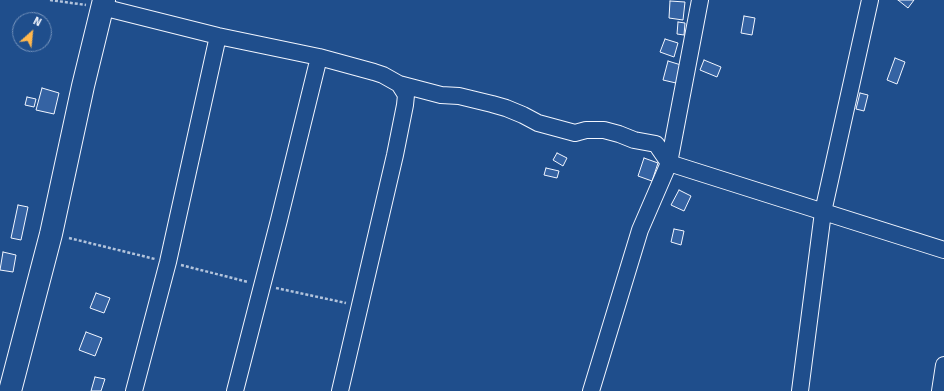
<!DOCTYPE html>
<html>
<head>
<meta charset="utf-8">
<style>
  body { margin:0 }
  #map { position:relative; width:944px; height:391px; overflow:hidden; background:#1f4e8c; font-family:Signika,sans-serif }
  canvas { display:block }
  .north { position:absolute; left:12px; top:12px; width:40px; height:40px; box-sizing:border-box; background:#1f4e8c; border:1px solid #7391ba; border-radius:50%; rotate:27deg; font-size:11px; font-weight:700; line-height:16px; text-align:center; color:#f2f6ff }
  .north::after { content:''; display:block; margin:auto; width:14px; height:18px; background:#ffb74d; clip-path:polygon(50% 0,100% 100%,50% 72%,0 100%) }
</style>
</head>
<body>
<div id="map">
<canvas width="944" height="391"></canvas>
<div class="north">N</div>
</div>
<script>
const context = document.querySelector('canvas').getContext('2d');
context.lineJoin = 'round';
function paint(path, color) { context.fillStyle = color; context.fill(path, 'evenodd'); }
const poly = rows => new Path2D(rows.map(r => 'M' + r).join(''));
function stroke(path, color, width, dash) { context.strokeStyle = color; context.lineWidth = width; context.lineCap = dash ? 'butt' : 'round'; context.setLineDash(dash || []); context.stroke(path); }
const building = poly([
  [898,0,914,0,908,8,898,0],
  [670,1,685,2,683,20,669,18,670,1],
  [744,16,755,18,752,35,741,33,744,16],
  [678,22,685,23,684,35,677,34,678,22],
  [665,39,678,43,674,57,660,52,665,39],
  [895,58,905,62,897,84,887,80,895,58],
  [704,60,721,67,717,77,700,70,704,60],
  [668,61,681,65,676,83,663,80,668,61],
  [42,88,59,93,54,114,36,110,42,88],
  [860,93,868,95,864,111,856,109,860,93],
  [27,97,36,99,34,107,25,105,27,97],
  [557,153,567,158,563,166,553,160,557,153],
  [644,158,658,163,652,181,638,176,644,158],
  [546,168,559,171,557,178,544,175,546,168],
  [679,190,691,196,684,211,671,205,679,190],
  [18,205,28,207,21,240,11,238,18,205],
  [674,229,684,231,681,245,671,242,674,229],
  [3,252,16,255,13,272,0,270,3,252],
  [96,293,110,298,104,313,90,308,96,293],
  [86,332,102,338,95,356,79,350,86,332],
  [95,377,105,379,101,391,91,391,95,377]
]);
paint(building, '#3563a3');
stroke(building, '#f2f6ff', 1);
const minor = poly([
  [102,7,218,36,319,57,374,72,383,75,399,84,406,95,405,105,395,155,340,391],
  [399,84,441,95,459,96,492,104,506,108,523,115,538,123,575,133,586,130,604,130,619,134,634,140,656,144,669,163,944,250],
  [134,391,168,262,218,36],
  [235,391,279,220,319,57],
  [591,391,640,230,669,163,700,0],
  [800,391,823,212,870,0],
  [940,391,944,365]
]);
const highway = poly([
  [10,391,51,234,83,86,104,0]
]);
stroke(minor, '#f2f6ff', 18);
stroke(highway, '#f2f6ff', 24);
stroke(poly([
  [50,0,86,5],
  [69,238,155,259],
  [181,265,248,282],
  [276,288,346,303]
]), '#b3c4dc', 2.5, [3, 2]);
stroke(minor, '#1f4e8c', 16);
stroke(highway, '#1f4e8c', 22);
</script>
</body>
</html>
